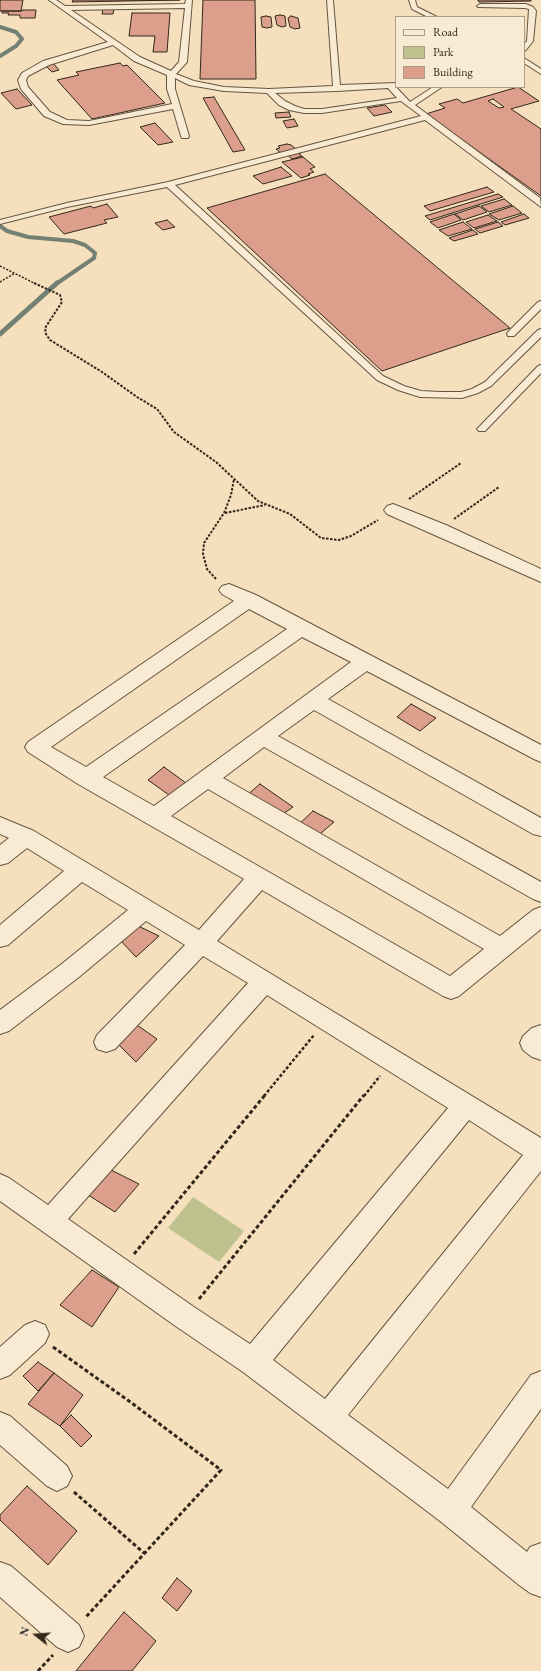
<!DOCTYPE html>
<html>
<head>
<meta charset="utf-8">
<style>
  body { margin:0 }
  #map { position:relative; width:541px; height:1671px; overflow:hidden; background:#f6dfbc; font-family:"EB Garamond",serif }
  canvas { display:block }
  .legend { position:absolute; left:395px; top:16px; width:130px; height:72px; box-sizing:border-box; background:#f9ead3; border:1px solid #a99c89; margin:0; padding:5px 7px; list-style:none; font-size:12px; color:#31281b }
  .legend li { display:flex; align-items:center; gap:8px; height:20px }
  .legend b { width:20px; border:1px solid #a99c89 }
  .north { position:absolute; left:16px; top:1615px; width:40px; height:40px; -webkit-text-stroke:3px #f9ead3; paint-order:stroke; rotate:287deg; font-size:11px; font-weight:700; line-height:16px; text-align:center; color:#31281b }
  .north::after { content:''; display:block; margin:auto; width:14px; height:18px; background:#31281b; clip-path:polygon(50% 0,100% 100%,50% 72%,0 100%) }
</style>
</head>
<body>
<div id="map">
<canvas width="541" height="1671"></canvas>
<ul class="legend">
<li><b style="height:5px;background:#f9ead3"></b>Road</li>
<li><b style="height:11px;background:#bfc18f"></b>Park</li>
<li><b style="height:11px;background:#dc9f8b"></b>Building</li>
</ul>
<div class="north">N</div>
</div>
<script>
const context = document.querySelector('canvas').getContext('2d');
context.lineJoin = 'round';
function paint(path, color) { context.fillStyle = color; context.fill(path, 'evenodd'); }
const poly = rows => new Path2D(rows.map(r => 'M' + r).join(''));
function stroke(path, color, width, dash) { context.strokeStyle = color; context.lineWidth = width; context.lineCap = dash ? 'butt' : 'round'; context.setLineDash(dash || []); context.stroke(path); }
paint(poly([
  [193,1197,244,1231,219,1262,168,1228]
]), '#bfc18f');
stroke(poly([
  [0,27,16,32,22,39,16,46,0,56],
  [0,226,7,231,28,237,73,241,85,245,95,253,94,258,56,284]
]), '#728173', 4);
stroke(poly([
  [0,334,57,283]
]), '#728173', 5);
const building = poly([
  [0,0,23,0,21,11,0,11,0,0],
  [73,0,180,0,72,2,73,0],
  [203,0,255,0,256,79,200,79,203,0],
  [478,0,531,0,531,1,479,2,478,0],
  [103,9,114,9,113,14,102,14,103,9],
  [23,10,36,10,35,18,20,18,20,15,8,15,9,13,2,13,2,11,22,11,23,10],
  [132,13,170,13,167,52,153,52,155,36,129,36,132,13],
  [280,15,285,16,286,26,282,27,277,25,275,16,280,15],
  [266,16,271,17,272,27,267,28,262,27,261,17,266,16],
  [291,16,298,18,300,28,295,29,290,27,288,18,291,16],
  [53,63,59,70,52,72,45,65,53,63],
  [120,63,123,66,127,65,165,103,92,119,57,80,79,75,76,72,120,63],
  [518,87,539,101,511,109,541,129,541,196,426,114,445,108,439,104,457,99,463,103,518,87],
  [493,99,504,107,499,108,488,101,493,99],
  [17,89,32,105,16,109,1,93,17,89],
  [214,97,245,150,233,152,203,98,214,97],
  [385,105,392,112,374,116,367,108,385,105],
  [289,112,291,117,276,118,275,113,289,112],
  [294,119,298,126,287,128,283,121,294,119],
  [155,123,173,142,158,145,140,127,155,123],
  [287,144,291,145,301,153,299,154,302,156,292,159,285,153,282,154,276,149,280,148,278,146,287,144],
  [303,157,315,167,310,169,314,172,308,174,310,175,301,178,282,162,303,157],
  [281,167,292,176,263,184,253,176,281,167],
  [325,174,510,328,382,371,207,208,325,174],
  [487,187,494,192,430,211,424,206,487,187],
  [498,194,503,197,430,220,425,216,498,194],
  [504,199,512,205,489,212,481,206,504,199],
  [107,204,118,217,104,220,107,223,64,234,49,217,91,206,93,208,107,204],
  [479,206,487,212,463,220,455,214,479,206],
  [513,206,522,213,499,220,489,214,513,206],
  [454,214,461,220,438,228,430,222,454,214],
  [524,214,529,218,505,225,501,222,524,214],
  [488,215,497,221,474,228,466,222,488,215],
  [167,220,175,227,163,230,155,223,167,220],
  [463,222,472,229,448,236,439,230,463,222],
  [498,222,503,226,480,233,475,229,498,222],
  [473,230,478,234,454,241,449,238,473,230],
  [411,704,436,718,420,731,397,717,411,704],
  [164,767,186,783,169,795,148,780,164,767],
  [260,784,293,807,280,816,246,796,260,784],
  [313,811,334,822,314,839,296,827,313,811],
  [136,925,159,936,136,957,121,941,136,925],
  [137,1025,157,1039,136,1062,117,1043,137,1025],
  [109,1169,139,1184,115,1212,85,1193,109,1169],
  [92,1270,119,1287,92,1327,60,1305,92,1270],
  [38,1362,54,1373,38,1391,23,1376,38,1362],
  [54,1373,83,1395,60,1426,28,1404,54,1373],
  [71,1415,92,1436,81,1447,60,1426,71,1415],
  [27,1486,77,1531,48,1565,0,1520,0,1515,27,1486],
  [177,1578,192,1591,177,1611,162,1598,177,1578],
  [124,1612,156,1641,132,1671,76,1671,124,1612]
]);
paint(building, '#dc9f8b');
stroke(building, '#31281b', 1);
const service = poly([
  [49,0,56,0,65,6,185,4,186,0,192,0,187,62,176,74,194,81,224,87,269,89,333,86,327,0,333,0,340,85,396,83,396,87,410,102,433,87,442,87,415,105,540,198,541,207,425,120,175,185,383,376,404,386,421,391,440,392,461,392,472,389,485,382,538,330,541,329,541,337,491,386,478,393,462,398,420,397,398,390,377,380,167,187,67,207,0,224,0,220,67,203,168,182,421,116,401,101,322,113,304,113,289,110,279,105,267,93,224,91,189,85,175,78,175,89,189,136,188,138,182,138,181,136,173,109,89,125,63,124,44,116,21,89,18,80,22,73,43,61,108,42,49,0],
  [185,8,179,62,171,71,140,57,71,10,185,8],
  [113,45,134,61,167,75,167,89,172,104,89,121,67,120,50,112,28,87,26,80,28,76,49,65,113,45],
  [388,88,397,98,322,109,304,109,295,106,285,101,275,93,337,91,388,88],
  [409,0,415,0,417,7,437,17,428,17,412,9,409,0],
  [480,4,526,4,533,7,536,11,533,41,526,50,524,51,524,44,527,41,529,9,525,8,478,7,477,6,480,4],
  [524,58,541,69,541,74,524,63,524,58],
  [541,301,541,309,514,336,508,336,507,334,508,332,538,302,541,301],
  [541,365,541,373,485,431,479,431,477,429,479,427,538,366,541,365]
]);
const minor = poly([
  [393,504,446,525,541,569,541,582,387,514,384,510,387,506,393,504],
  [229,584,256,595,541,745,541,762,534,759,367,671,328,699,541,818,541,836,533,834,314,710,278,736,541,882,541,902,533,899,264,747,223,778,500,936,533,910,541,907,541,929,459,996,451,999,443,996,262,890,217,941,541,1138,541,1171,348,1415,448,1489,531,1375,541,1371,541,1409,471,1507,527,1552,530,1547,541,1543,541,1597,530,1593,519,1585,440,1521,243,1372,174,1325,0,1201,0,1174,9,1178,48,1205,248,983,203,956,115,1049,106,1052,97,1049,94,1042,97,1035,185,945,146,921,79,977,9,1031,0,1034,0,1010,63,963,128,910,82,882,8,945,0,947,0,925,64,871,27,848,8,863,0,865,0,845,9,838,0,834,0,817,34,831,199,930,244,879,78,784,28,752,25,747,28,742,234,601,222,594,219,590,222,586,229,584],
  [249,609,287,629,86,767,51,747,249,609],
  [302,637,351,662,154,806,103,777,302,637],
  [208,789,484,949,450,976,171,816,208,789],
  [267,995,448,1108,250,1344,194,1307,68,1219,267,995],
  [469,1120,523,1155,325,1399,273,1360,469,1120],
  [541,1025,541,1060,532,1057,523,1050,520,1043,523,1036,532,1028,541,1025],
  [35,1321,45,1325,49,1334,45,1343,10,1375,0,1379,0,1347,25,1325,35,1321],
  [0,1412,10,1416,67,1466,72,1476,67,1486,57,1491,47,1486,0,1445,0,1412],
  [0,1562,11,1566,79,1625,84,1636,79,1647,68,1652,57,1647,0,1597,0,1562]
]);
stroke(service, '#625643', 2);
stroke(minor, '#625643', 2);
stroke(poly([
  [0,266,36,284],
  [0,282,15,273]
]), '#31281b', 1.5, [2, 1.5]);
stroke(poly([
  [34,283,60,295,62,302,45,328,46,334,50,340,102,372,137,397,157,409,174,432,216,462,258,501,290,514,321,538,339,540,351,536,378,520],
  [409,499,461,463],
  [225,513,265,505],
  [454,519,499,487],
  [216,579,207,569,203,554,204,543,224,513,231,495,234,479]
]), '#31281b', 2, [2.5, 1.5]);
stroke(poly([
  [264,1096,314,1035],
  [364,1096,380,1076]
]), '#31281b', 2.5, [3, 2]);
stroke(poly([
  [134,1254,265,1095],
  [199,1299,364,1095],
  [53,1347,129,1401,221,1470,85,1618],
  [74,1492,144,1553],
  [38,1671,53,1655]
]), '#31281b', 3, [4, 2.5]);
paint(service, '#f9ead3');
paint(minor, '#f9ead3');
</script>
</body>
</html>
